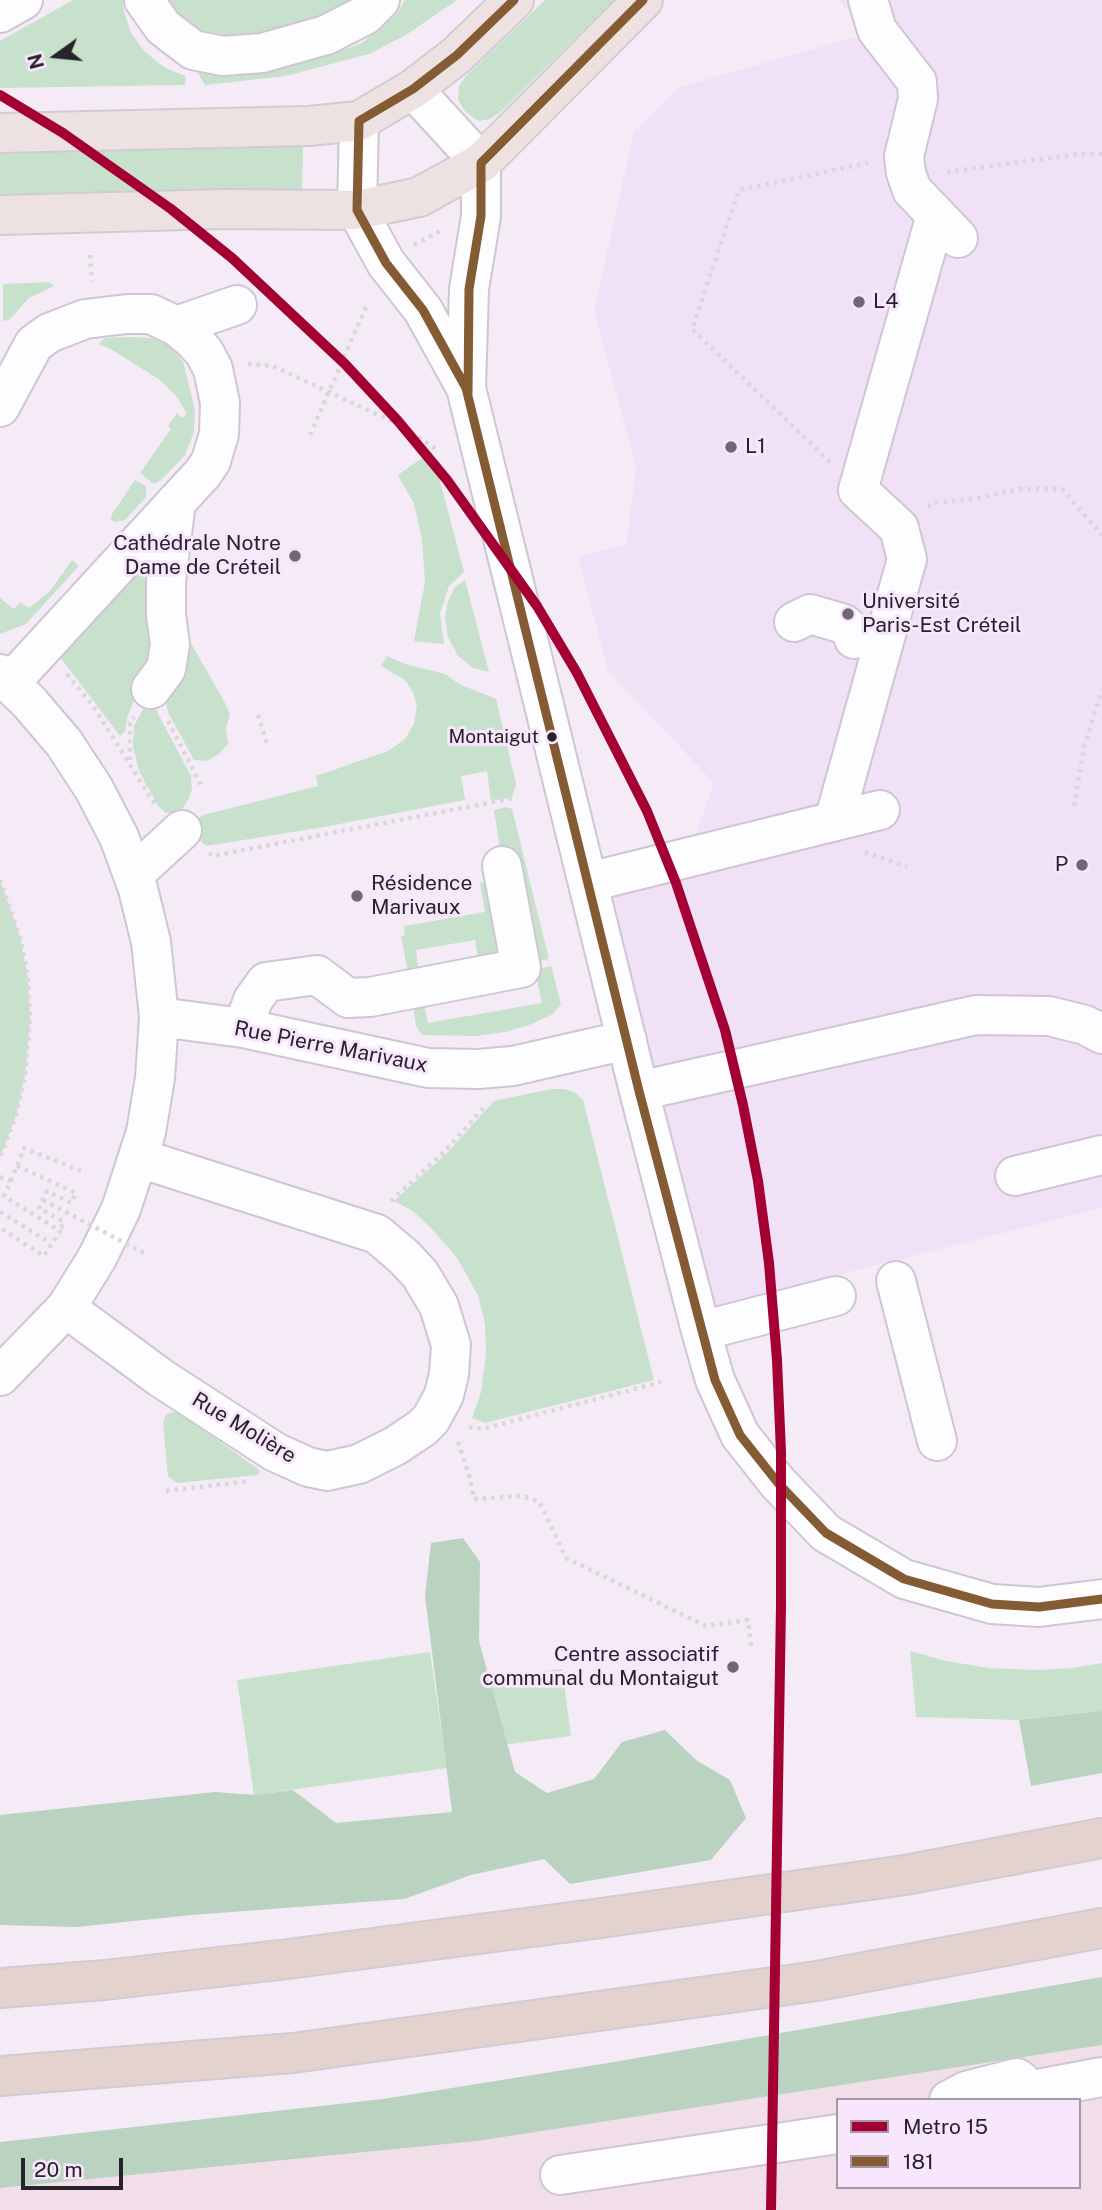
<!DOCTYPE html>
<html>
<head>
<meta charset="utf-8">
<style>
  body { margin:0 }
  #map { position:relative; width:1102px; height:2210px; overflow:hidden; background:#f4ebf7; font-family:"Public Sans",sans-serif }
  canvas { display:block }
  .legend { position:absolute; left:836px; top:2098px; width:245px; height:91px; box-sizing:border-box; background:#f7e6fc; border:2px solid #a498a8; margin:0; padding:9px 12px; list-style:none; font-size:21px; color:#28222a }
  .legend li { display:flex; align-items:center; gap:14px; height:35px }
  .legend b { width:35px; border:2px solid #a498a8 }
  .north { position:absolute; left:21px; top:21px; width:70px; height:70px; -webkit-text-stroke:5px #f7e6fc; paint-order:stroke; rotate:255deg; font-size:19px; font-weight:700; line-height:28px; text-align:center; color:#28222a }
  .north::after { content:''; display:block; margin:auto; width:24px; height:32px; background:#28222a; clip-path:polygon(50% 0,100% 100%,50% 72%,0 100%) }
  .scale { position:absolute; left:21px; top:2158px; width:102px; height:32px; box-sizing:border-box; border:4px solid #28222a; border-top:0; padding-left:9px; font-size:21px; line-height:24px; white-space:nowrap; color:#28222a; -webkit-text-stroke:5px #f7e6fc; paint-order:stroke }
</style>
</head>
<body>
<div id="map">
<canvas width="1102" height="2210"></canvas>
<ul class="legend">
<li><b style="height:9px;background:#a50034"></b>Metro 15</li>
<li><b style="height:9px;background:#845b32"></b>181</li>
</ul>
<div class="north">N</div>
<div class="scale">20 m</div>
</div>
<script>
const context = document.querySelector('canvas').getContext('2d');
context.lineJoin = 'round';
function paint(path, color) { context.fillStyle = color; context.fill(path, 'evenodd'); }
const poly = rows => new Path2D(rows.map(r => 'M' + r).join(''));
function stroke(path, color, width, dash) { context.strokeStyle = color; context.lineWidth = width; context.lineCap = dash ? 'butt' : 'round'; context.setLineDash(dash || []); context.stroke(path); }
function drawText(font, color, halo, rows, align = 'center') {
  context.font = font + ' "Public Sans",sans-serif'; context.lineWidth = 6; context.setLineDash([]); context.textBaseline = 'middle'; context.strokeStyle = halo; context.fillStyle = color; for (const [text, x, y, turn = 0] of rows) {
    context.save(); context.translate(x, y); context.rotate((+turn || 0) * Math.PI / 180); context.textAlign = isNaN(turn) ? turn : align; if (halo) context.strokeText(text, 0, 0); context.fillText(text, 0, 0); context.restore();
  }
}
paint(poly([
  [1102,2045,1102,2210,0,2210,0,2188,477,2141],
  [838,2100,1079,2100,1079,2187,838,2187]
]), '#f1dee8');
paint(poly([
  [839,0,1102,0,1102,1208,715,1306,600,859,696,833,714,783,608,671,578,556,626,545,636,467,594,311,634,131,680,87,866,34]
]), '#f1e1f6');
paint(poly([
  [73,0,123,0,124,12,131,33,144,51,165,68,186,76,185,85,0,88,0,41],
  [165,0,367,0,301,32,195,39],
  [405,0,457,0,406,35,369,54,286,76,205,85,197,71,237,75,285,68,327,56,362,43,397,13],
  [545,0,614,0,499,113,490,119,479,121,472,117,465,111,458,100,459,86,465,77],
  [303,145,302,194,0,199,0,149],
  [50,282,54,286,29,298,9,320,3,321,3,284],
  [130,337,151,338,171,346,183,362,195,410,194,432,185,455,161,480,154,484,140,473,171,429,168,426,177,413,182,418,187,414,177,397,160,380,114,351,99,344,105,338],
  [432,451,464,572,449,586,440,613,444,644,414,641,425,582,422,539,414,504,398,475],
  [135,480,146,486,146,497,125,520,115,522,111,520,112,514],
  [155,555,159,653,136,695,127,718,125,732,120,736,60,657],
  [72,560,79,566,26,624,0,634,0,598,14,609,20,602,29,608,51,590],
  [465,580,489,672,473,668,458,656,448,637,445,618,448,601,455,587],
  [186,635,223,699,230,714,226,728,228,744,219,754,207,761,194,760,168,712,166,702],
  [387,656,405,664,445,674,459,684,496,699,516,784,512,797,491,801,487,771,461,776,465,800,324,827,206,846,194,834,196,820,203,815,318,786,316,776,388,751,405,739,414,724,417,706,413,692,405,680,381,666],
  [146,704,154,706,191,776,192,789,189,798,183,808,175,813,166,813,158,806,139,771,133,746,134,726],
  [507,807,512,809,549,959,533,962,524,926,511,848,500,849,494,810],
  [0,880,21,940,28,979,30,1018,25,1076,16,1115,0,1158],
  [494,881,499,950,495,956,479,966,475,940,416,950,419,976,409,977,401,936,405,935,404,926,485,912,480,883],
  [551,966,561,1004,553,1014,532,1024,506,1032,475,1036,422,1035,416,1026,412,1000,423,999,428,1023,542,1003,535,970],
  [551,1089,564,1089,574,1092,583,1100,654,1380,485,1423,472,1418,481,1392,486,1353,485,1324,478,1295,457,1258,433,1230,413,1211,394,1201,449,1151,494,1101],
  [173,1412,181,1414,258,1469,260,1471,258,1475,177,1483,168,1476,163,1423,166,1415],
  [910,1651,946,1661,989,1668,1037,1670,1073,1668,1102,1663,1102,1711,1019,1720,916,1717],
  [430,1652,447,1768,254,1795,237,1680],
  [562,1669,571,1736,479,1748,471,1680]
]), '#c7e1cd');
paint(poly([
  [463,1538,480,1562,479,1641,515,1772,547,1793,594,1779,622,1742,665,1730,696,1760,730,1780,746,1818,711,1860,570,1884,544,1859,471,1875,404,1899,192,1915,76,1927,0,1925,0,1815,215,1792,254,1795,293,1790,336,1823,452,1812,425,1596,431,1543],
  [1102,1711,1102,1773,1031,1786,1019,1720],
  [1102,1977,1102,2045,477,2141,0,2188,0,2142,383,2099,608,2063]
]), '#bad3c0');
const minor = poly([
  [144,0,163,27,193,50,223,56,262,53,326,35,365,15,380,0],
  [868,0,877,30,917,82,918,99,904,156,906,173,912,190,958,238],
  [0,13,23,0],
  [413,89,481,163,481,216,469,289,466,388,639,1091,701,1331,715,1380,740,1435,778,1483,826,1533,904,1579,992,1604,1039,1607,1102,1599],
  [359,121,357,210,386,263,423,310,465,386],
  [176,326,237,305],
  [0,407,34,344,49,333,85,319,127,314,151,314,176,326,192,339,204,352,213,369,220,403,219,434,211,461,203,473,10,683],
  [794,622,810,614,844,624,852,632,854,639],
  [0,674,29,702,64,743,94,789,119,837,138,889,151,942,159,1017,155,1078,146,1132,121,1209,97,1258,66,1308,0,1376],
  [151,689,166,669,170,644,166,615,166,581,176,502],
  [834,821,907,559,899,528,858,490,936,215],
  [133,875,182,830],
  [589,882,880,810],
  [159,1017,243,1028,428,1068,478,1069,513,1066,627,1040],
  [243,1028,253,1000,266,982,317,975,348,998,370,997,521,968,502,866],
  [639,1091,976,1015,1049,1016,1085,1025,1102,1034],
  [1015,1176,1102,1155],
  [896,1281,937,1441],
  [66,1308,161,1378,275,1452,308,1467,327,1471,359,1464,395,1446,422,1428,431,1419,444,1395,449,1374,451,1345,439,1306,420,1274,404,1257,377,1234,139,1158],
  [701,1331,836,1296],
  [949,2100,966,2091,1017,2078,1020,2080],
  [996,2100,1001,2096,1102,2077],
  [560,2175,838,2134]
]);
const major = poly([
  [0,133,309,126,359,121,413,89,457,55,514,0],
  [0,215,224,209,357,210,419,197,481,163,643,0]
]);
const highway = poly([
  [0,1988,105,1980,288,1959,594,1919,905,1875,1102,1838],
  [0,2076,293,2053,817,1981,1102,1928]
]);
stroke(minor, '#cec7d1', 42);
stroke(major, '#d0ccd1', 42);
stroke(highway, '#d0ccd1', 42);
stroke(poly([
  [947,172,1079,154,1102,154],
  [414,245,444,229],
  [90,255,92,281],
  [248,364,273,366,398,424,436,449],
  [310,435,366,307],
  [830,462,692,329,739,190,868,163],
  [928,507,933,503,977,498,1020,489,1062,489,1102,535],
  [67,674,93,706,156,806],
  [258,715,268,747],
  [168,721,201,785],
  [130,760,130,723,134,717],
  [1074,806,1084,747,1102,689],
  [865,852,907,867],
  [209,853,212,856,514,798],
  [0,880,21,940,28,979,30,1018,25,1076,16,1115,0,1158],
  [17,1166,76,1193,71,1203,47,1191,39,1208,64,1222,60,1231],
  [0,1177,11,1181,4,1196,60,1231,44,1256,0,1228],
  [11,1181,24,1148,81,1171],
  [391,1201,446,1150,486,1105],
  [0,1212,46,1240],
  [469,1427,482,1429,661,1382],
  [458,1442,470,1478,474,1499,519,1496,531,1498,540,1503,566,1558,706,1626,748,1620,751,1646],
  [166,1491,250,1481]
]), '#dad7db', 4.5, [3.5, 5]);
stroke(minor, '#fdfcfe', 38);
stroke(major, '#ede2e1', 38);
stroke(highway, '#e3d2cd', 38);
stroke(poly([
  [43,1200,144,1253]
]), '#dad7db', 4.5, [3.5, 5]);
stroke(poly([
  [514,0,457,55,413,89,359,121,357,210,386,263,423,310,466,388,639,1091,715,1380,740,1435,778,1483,826,1533,904,1579,992,1604,1039,1607,1102,1599],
  [468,394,469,289,481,216,481,163,643,0]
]), '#845b32', 9);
stroke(poly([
  [0,95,63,133,171,209,232,258,345,364,398,421,447,480,537,606,577,673,647,811,676,883,725,1030,743,1105,758,1181,769,1263,777,1360,781,1452,781,1606,771,2210]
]), '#a50034', 10);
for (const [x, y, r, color] of [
  [859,302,7,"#6f6872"],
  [731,447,7,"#6f6872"],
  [295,556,7,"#6f6872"],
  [848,614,7,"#6f6872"],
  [552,737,6,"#28222a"],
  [1082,865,7,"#6f6872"],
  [357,896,7,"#6f6872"],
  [733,1667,7,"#6f6872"]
]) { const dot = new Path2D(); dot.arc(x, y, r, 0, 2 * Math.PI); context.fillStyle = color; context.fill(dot); stroke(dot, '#f7e6fc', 2.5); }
drawText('19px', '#28222a', '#f7e6fc', [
  ["Montaigut",539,737]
], 'right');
drawText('21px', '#28222a', '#f7e6fc', [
  ["L4",873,302],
  ["L1",745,447],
  ["Cathédrale Notre",281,544,"right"],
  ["Dame de Créteil",281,568,"right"],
  ["Université",862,602],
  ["Paris-Est Créteil",862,626],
  ["P",1068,865,"right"],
  ["Résidence",371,884],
  ["Marivaux",371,908],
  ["Centre associatif",719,1655,"right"],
  ["communal du Montaigut",719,1679,"right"]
], 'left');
drawText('21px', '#28222a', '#f7e6fc', [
  ["Rue Pierre Marivaux",331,1047,11],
  ["Rue Molière",244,1428,31]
]);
</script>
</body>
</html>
